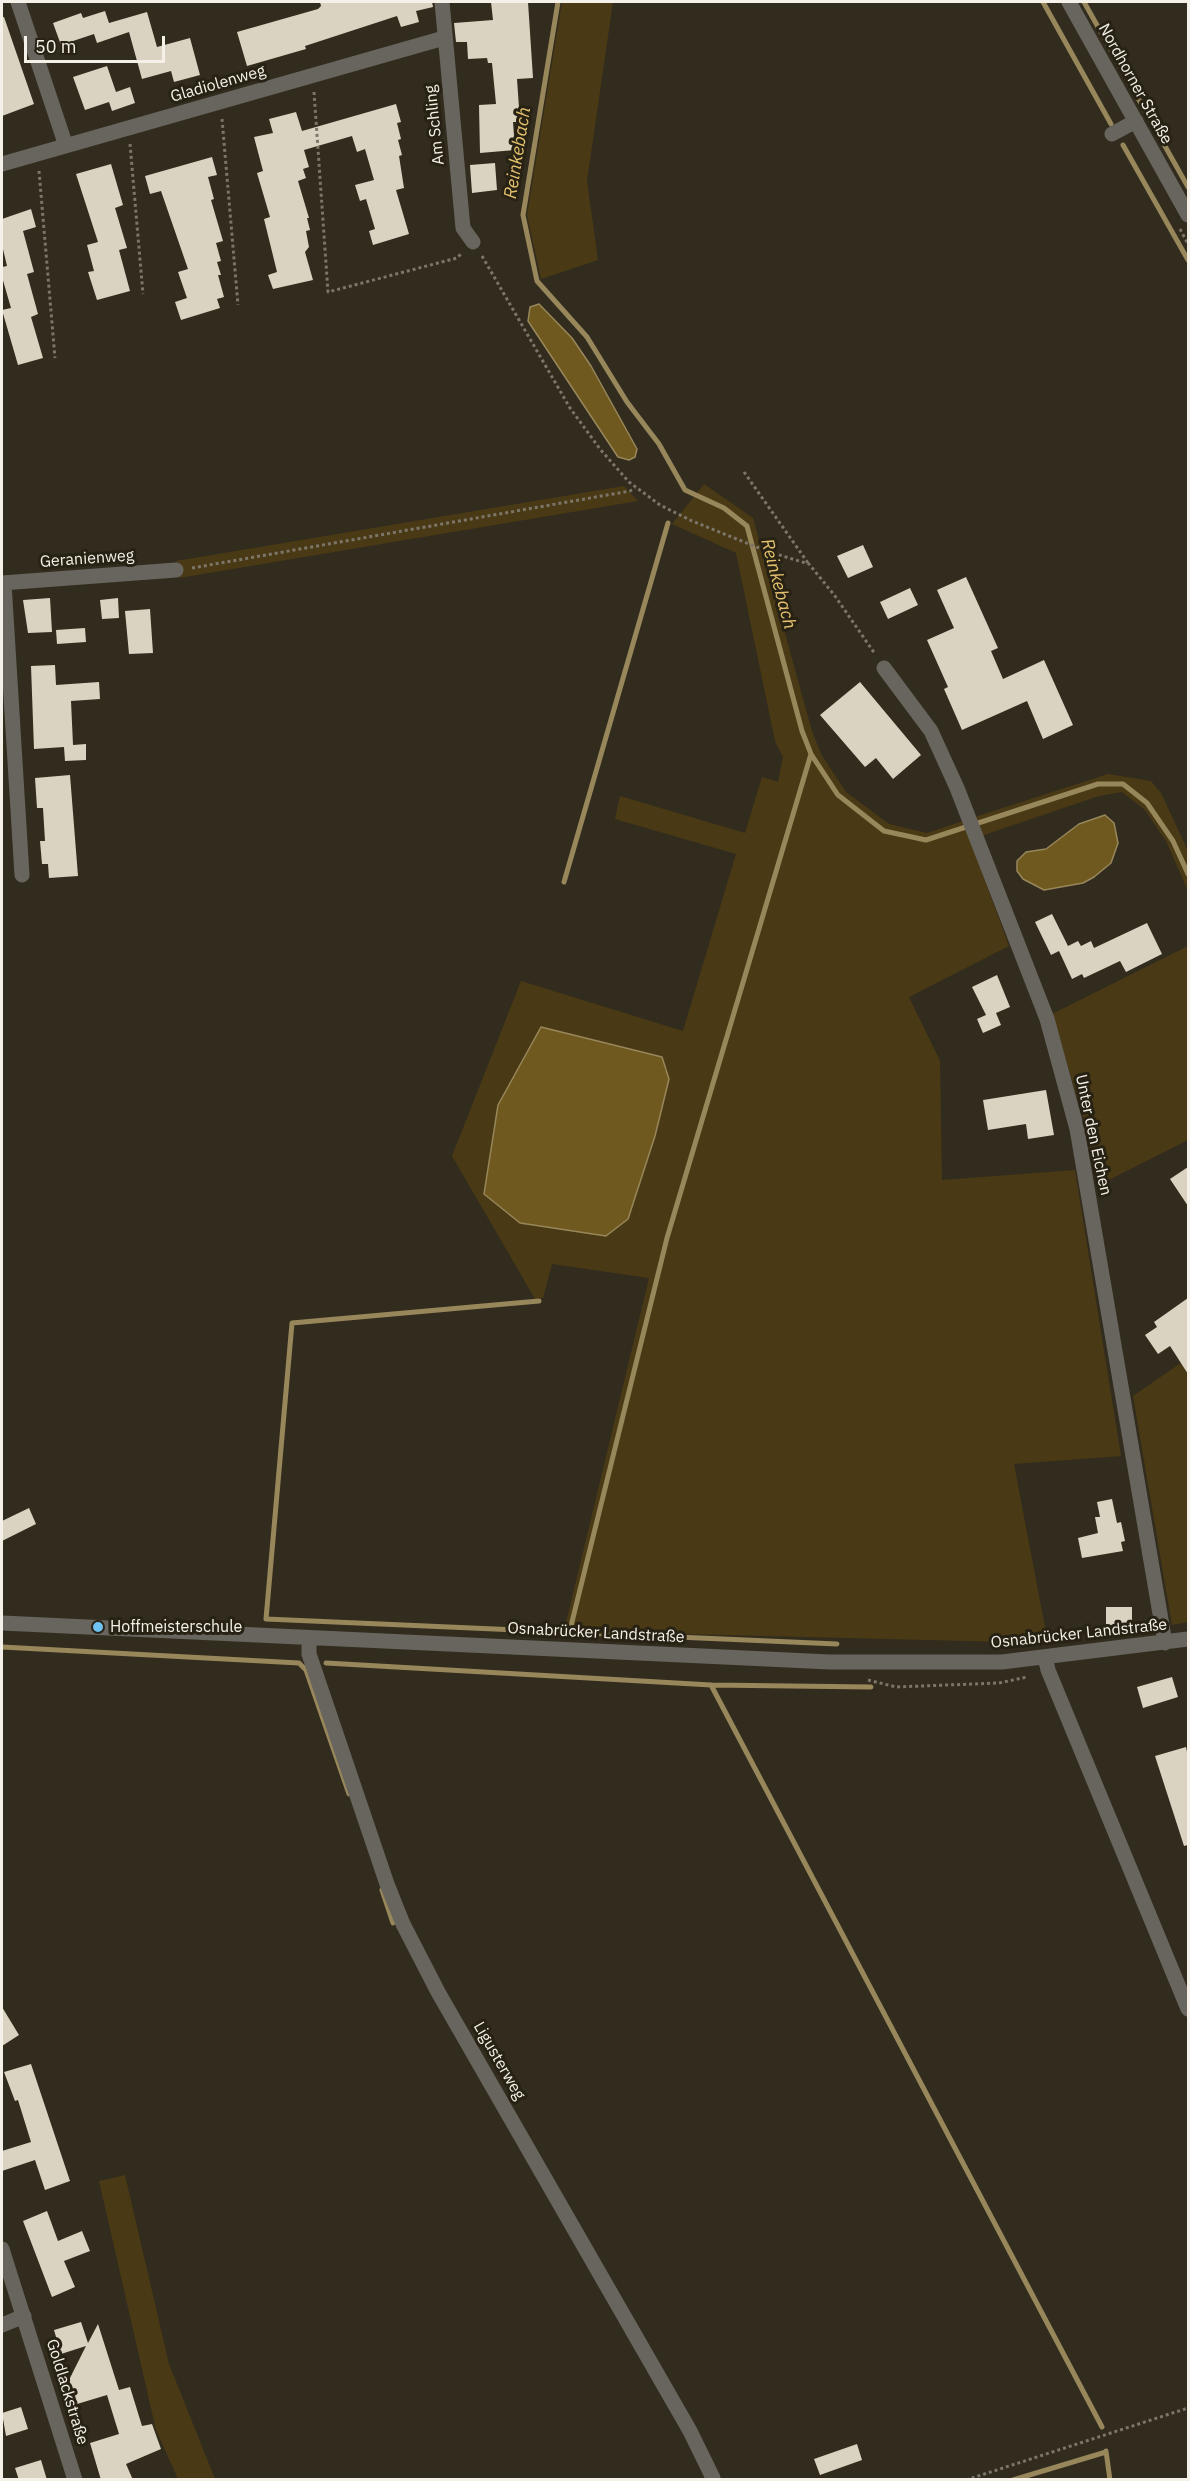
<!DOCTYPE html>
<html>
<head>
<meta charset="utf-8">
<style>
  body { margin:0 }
  #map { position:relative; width:1190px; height:2481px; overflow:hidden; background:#322c1e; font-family:"IBM Plex Sans",sans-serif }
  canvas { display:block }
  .frame { position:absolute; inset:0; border:3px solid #f5f1e8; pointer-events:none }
  .scale { position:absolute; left:24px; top:36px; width:141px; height:27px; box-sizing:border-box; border:3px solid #f5f1e8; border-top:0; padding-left:8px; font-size:18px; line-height:21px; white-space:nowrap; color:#f5f1e8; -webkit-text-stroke:4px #282214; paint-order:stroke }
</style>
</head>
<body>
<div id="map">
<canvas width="1190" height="2481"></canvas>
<div class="frame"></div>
<div class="scale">50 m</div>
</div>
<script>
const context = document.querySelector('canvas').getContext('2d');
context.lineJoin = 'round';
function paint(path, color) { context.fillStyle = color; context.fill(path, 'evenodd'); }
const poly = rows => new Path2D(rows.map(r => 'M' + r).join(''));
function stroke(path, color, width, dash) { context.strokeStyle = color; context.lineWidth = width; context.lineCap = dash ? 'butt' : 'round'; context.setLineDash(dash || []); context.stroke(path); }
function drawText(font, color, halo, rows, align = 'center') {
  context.font = font + ' "IBM Plex Sans",sans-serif'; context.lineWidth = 6; context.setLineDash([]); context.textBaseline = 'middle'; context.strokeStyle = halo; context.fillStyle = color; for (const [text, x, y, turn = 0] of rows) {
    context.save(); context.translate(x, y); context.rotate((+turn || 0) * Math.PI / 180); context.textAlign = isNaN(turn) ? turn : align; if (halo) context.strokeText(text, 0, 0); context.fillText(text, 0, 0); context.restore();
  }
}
paint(poly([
  [562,2,613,2,587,181,598,260,541,279,527,215],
  [704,484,753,518,812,731,821,754,846,792,889,824,927,833,963,821,1009,946,909,997,940,1061,942,1180,1075,1170,1121,1456,1014,1464,1048,1643,564,1631,649,1278,552,1264,543,1298,535,1299,452,1156,521,981,683,1031,736,854,615,819,620,796,745,833,762,777,778,782,783,757,775,741,736,553,672,524],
  [624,486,638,501,179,578,176,561],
  [1108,774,1151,781,1161,793,1188,851,1188,891,1166,841,1145,810,1122,792,1099,796,981,836,975,817],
  [1188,946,1188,1140,1097,1186,1086,1127,1052,1014],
  [1188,1358,1188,1622,1172,1625,1133,1396],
  [125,2175,169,2364,215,2479,178,2479,156,2430,99,2181]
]), '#493a15');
const water = poly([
  [539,304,572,338,591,366,637,449,635,457,629,460,618,457,528,321,530,307,539,304],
  [1105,815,1114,823,1118,843,1111,863,1094,877,1083,883,1044,890,1023,879,1017,871,1017,861,1026,852,1046,849,1079,824,1105,815],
  [541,1027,662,1057,669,1079,655,1136,628,1219,606,1236,520,1223,484,1194,498,1105,541,1027]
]);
paint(water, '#70591f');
stroke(water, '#98875b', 1.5);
stroke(poly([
  [558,2,523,215,537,281,587,337,627,402,659,444,685,490,724,508,747,526,802,731,811,754,838,795,884,831,926,840,1098,784,1123,784,1147,803,1173,841,1188,874],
  [1043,2,1111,124],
  [1084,2,1188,187],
  [1123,145,1188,260],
  [564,882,668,523],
  [539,1301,292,1323,266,1619,837,1644],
  [569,1634,667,1238,811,754],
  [2,1647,299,1663,306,1670,349,1794],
  [326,1663,711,1685,871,1687],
  [711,1685,1102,2427],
  [382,1890,393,1923],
  [1106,2451,1110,2480],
  [1013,2480,1106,2452]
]), '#98875b', 5);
paint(poly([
  [320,2,432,2,433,7,416,11,419,22,401,27,397,16,305,46,306,49,247,66,237,32,318,9,321,6],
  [491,2,528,2,533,78,517,79,520,122,513,122,515,150,480,153,479,105,496,104,492,63,488,63,487,58,468,59,467,42,456,42,454,23,493,20],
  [105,11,109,23,147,12,157,47,190,38,200,75,174,82,171,71,142,79,129,32,97,43,94,34,61,45,53,23,81,13,83,18],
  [2,17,4,17,34,104,2,116],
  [107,66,116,92,130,87,135,103,112,111,109,102,85,110,73,77],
  [396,104,401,122,397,123,401,139,398,140,402,155,399,156,404,188,396,190,409,234,373,245,369,231,375,229,366,199,360,201,355,185,374,180,365,149,357,152,352,136,304,150,309,167,303,169,306,178,298,181,309,218,307,218,310,230,306,231,309,247,305,252,313,280,273,289,268,275,277,272,264,219,270,217,257,173,263,171,254,137,273,133,269,119,296,112,302,131],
  [212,157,217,175,208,177,214,199,211,200,223,241,216,243,221,261,217,262,221,275,218,275,224,297,217,299,220,308,181,320,175,302,187,298,178,272,188,269,161,191,150,194,145,176],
  [495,163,497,190,472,193,470,165],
  [111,164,123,205,115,208,127,248,119,250,130,291,97,300,88,272,94,271,87,245,98,242,76,174],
  [31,209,36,227,23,231,34,272,27,274,38,314,31,317,43,358,18,365,2,310,11,308,2,277,2,267,7,266,2,245,2,219],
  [863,545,873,567,848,578,837,556],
  [966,577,998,648,991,651,1003,679,1044,660,1073,725,1043,739,1027,701,962,730,944,689,948,687,927,640,954,628,937,590],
  [910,588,918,605,888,619,880,602],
  [50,598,52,632,28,633,23,600],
  [118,598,119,618,102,619,100,600],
  [150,609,153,653,129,654,125,611],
  [85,628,86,642,57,644,56,630],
  [55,665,56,685,99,682,100,699,71,701,73,745,86,744,86,760,65,761,64,747,34,749,31,666],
  [860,682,921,755,893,779,876,758,865,767,820,715],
  [70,775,78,876,49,878,48,864,42,864,40,841,45,841,43,808,37,808,35,778],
  [1052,914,1068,946,1078,941,1081,946,1091,941,1094,948,1147,923,1162,954,1126,972,1120,961,1084,978,1082,974,1072,979,1059,951,1051,955,1035,922],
  [997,975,1010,1007,996,1013,1001,1025,983,1033,977,1019,986,1015,972,987],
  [1046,1090,1054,1135,1028,1139,1026,1124,988,1130,983,1100],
  [1188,1167,1188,1206,1170,1179],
  [1188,1298,1188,1374,1170,1346,1158,1354,1145,1335,1157,1327,1154,1322],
  [1112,1499,1117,1523,1121,1522,1125,1541,1121,1542,1123,1551,1082,1558,1078,1538,1098,1533,1095,1517,1100,1517,1097,1502],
  [29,1508,36,1524,2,1541,2,1521],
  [1106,1607,1132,1607,1132,1625,1106,1626],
  [1172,1677,1178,1697,1143,1708,1137,1687],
  [1186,1747,1188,1757,1188,1845,1184,1846,1155,1756],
  [2,2007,19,2035,2,2046],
  [31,2064,70,2181,45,2190,35,2160,2,2171,2,2151,31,2142,18,2100,15,2101,4,2072],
  [47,2211,58,2241,82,2231,90,2251,64,2261,75,2287,52,2297,23,2221],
  [81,2322,88,2343,98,2324,119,2390,130,2387,142,2426,152,2424,161,2449,126,2464,133,2480,101,2480,90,2443,119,2434,107,2395,77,2404,69,2380,86,2346,61,2354,54,2330],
  [21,2407,28,2429,6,2436,2,2413],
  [857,2444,862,2460,820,2475,814,2459],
  [41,2460,47,2480,19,2480,15,2468]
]), '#dbd3c1');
stroke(poly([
  [314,92,328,292,457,258,461,254],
  [222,119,238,305],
  [130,144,143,294],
  [39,171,55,358],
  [1180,229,1188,244],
  [482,256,570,408,600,449,629,482,660,505,692,521,769,552,809,564,835,596,875,654],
  [744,472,808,563],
  [192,568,630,491,635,488],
  [868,1680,896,1687,999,1683,1027,1677],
  [966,2480,1188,2408]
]), '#7c766a', 3, [3, 3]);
stroke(poly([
  [18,2,66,146],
  [442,2,463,228,473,242],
  [1069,2,1188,215],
  [1112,134,1136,121],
  [2,164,444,38],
  [2,583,176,570],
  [4,583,22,875],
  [884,668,931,731,957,788,1047,1019,1077,1129,1165,1643],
  [2,1623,830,1662,1002,1662,1188,1639],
  [309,1638,309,1654,387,1884,403,1924,438,1992,690,2431,713,2478],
  [1045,1657,1048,1670,1188,2009],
  [2,2249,75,2480],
  [2,2325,24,2316]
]), '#68655e', 15);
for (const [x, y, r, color] of [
  [98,1627,6,"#6fc2f4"]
]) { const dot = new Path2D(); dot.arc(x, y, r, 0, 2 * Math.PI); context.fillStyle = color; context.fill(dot); stroke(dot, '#282214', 2); }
drawText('16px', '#f5f1e8', '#282214', [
  ["Gladiolenweg",218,84,-16],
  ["Nordhorner Straße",1135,84,61],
  ["Am Schling",435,125,-96],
  ["Geranienweg",87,559,-4],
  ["Unter den Eichen",1093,1135,78],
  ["Osnabrücker Landstraße",596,1633,3],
  ["Osnabrücker Landstraße",1079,1634,-6],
  ["Ligusterweg",499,2061,60],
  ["Goldlackstraße",67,2392,73]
]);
drawText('16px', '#f5f1e8', '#282214', [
  ["Hoffmeisterschule",110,1627]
], 'left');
drawText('italic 18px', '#e4c16e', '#282214', [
  ["Reinkebach",518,153,-81],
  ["Reinkebach",778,584,75]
]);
</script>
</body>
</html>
